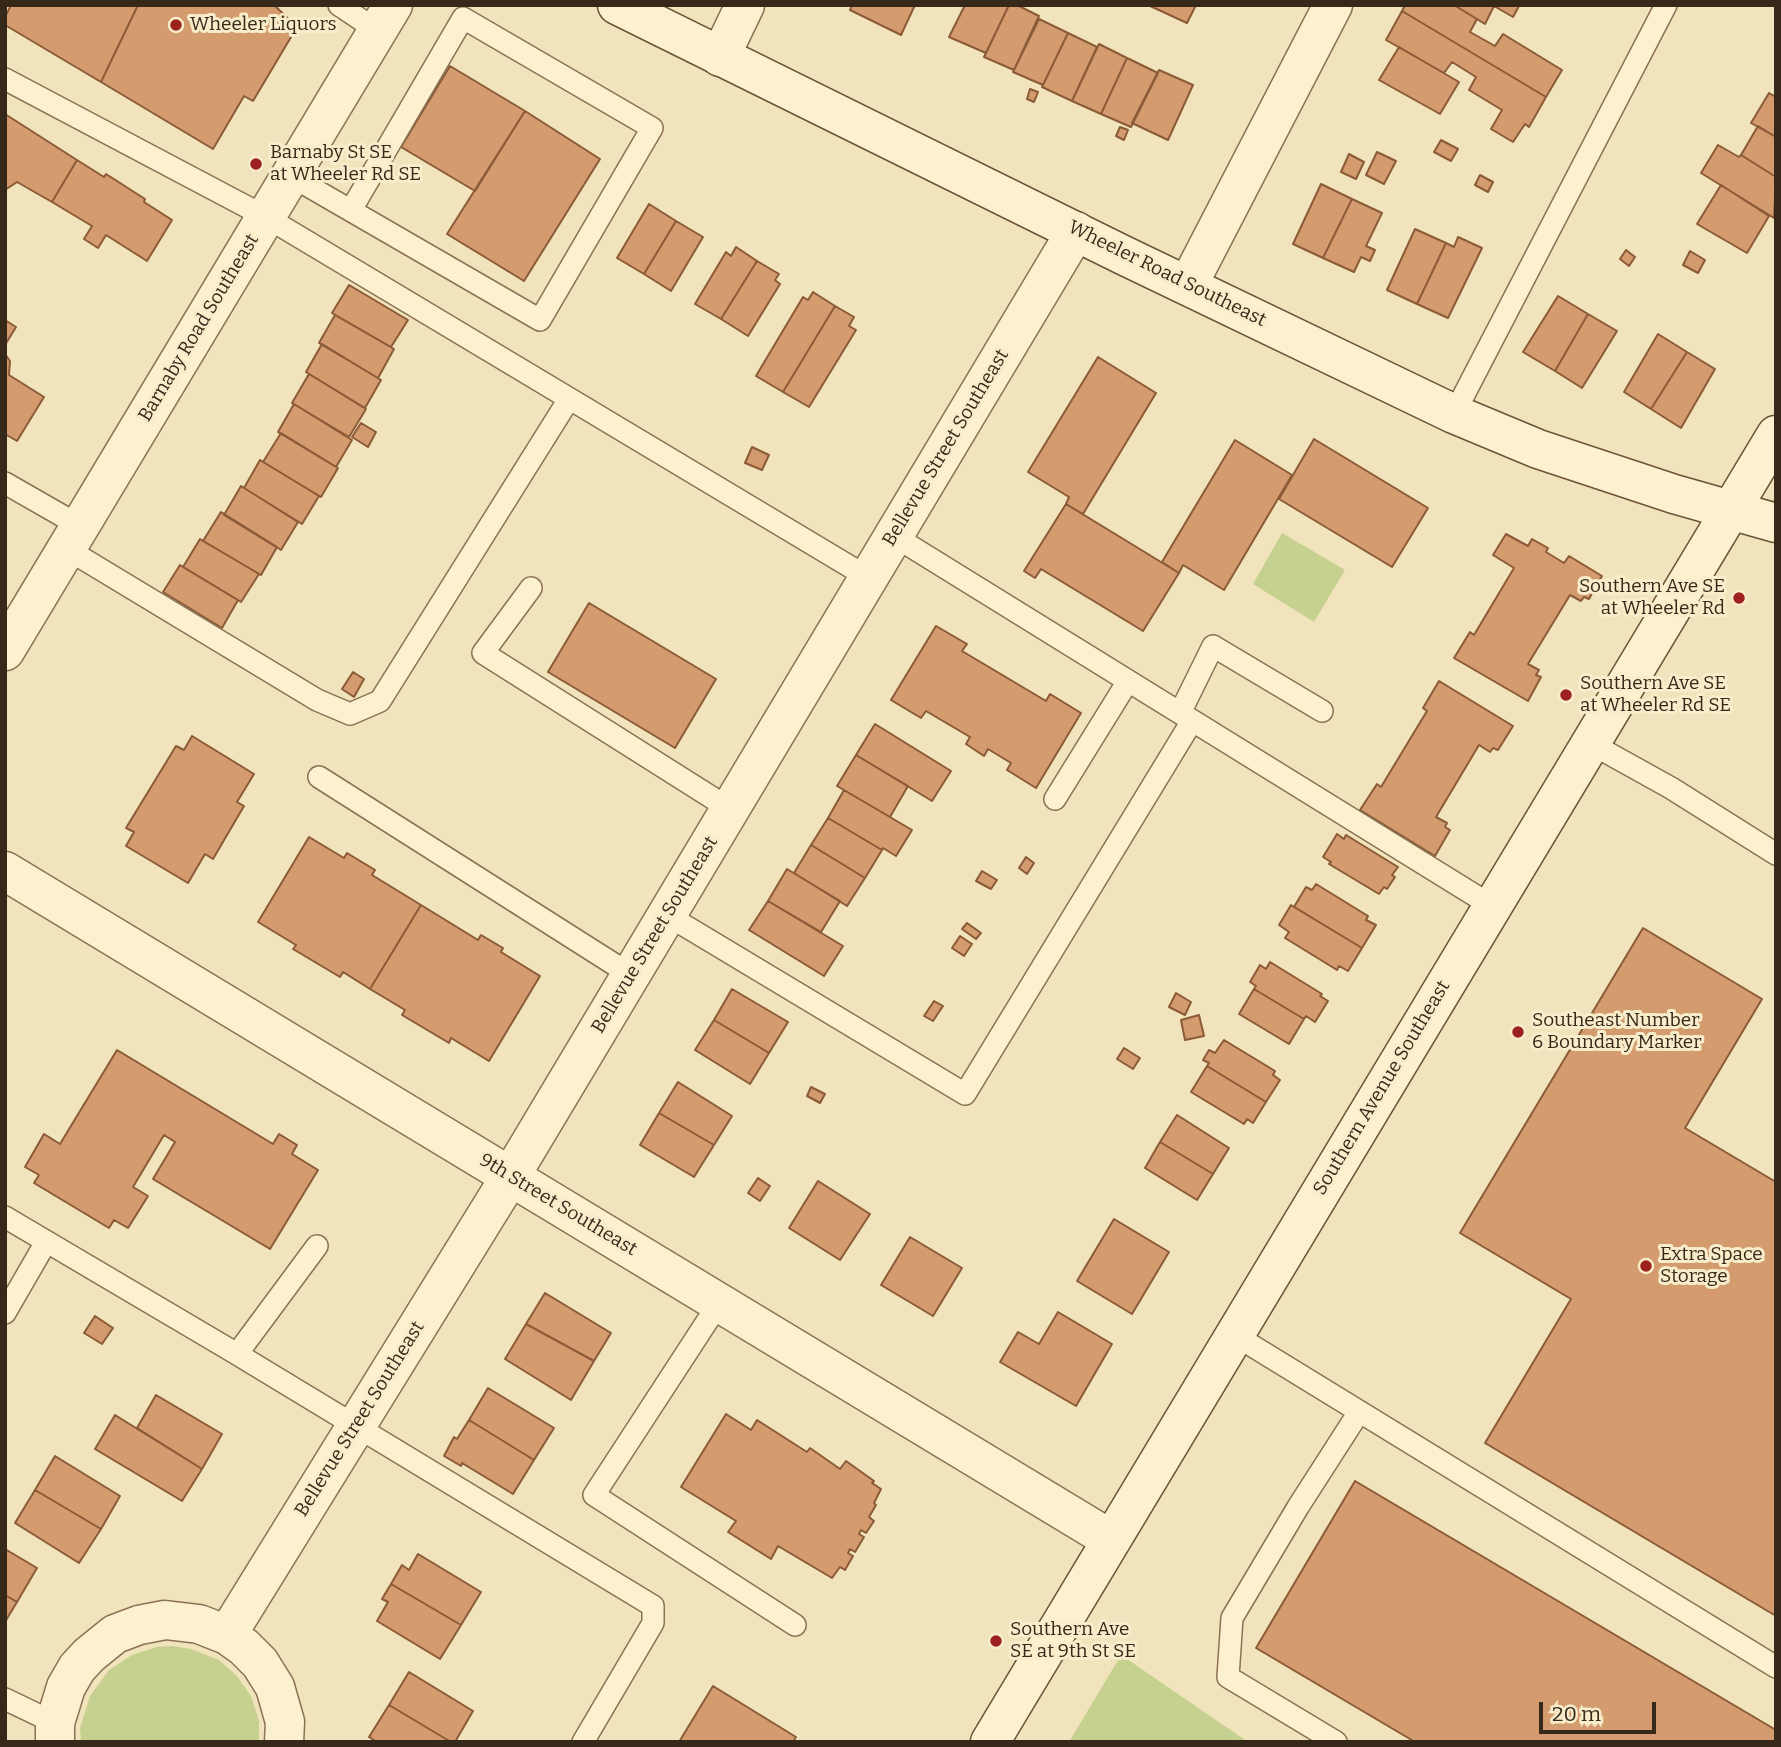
<!DOCTYPE html>
<html>
<head>
<meta charset="utf-8">
<style>
  body { margin:0 }
  #map { position:relative; width:1781px; height:1747px; overflow:hidden; background:#f1e3bb; font-family:Bitter,serif }
  canvas { display:block }
  .frame { position:absolute; inset:0; border:7px solid #37291a; pointer-events:none }
  .scale { position:absolute; left:1539px; top:1702px; width:117px; height:32px; box-sizing:border-box; border:4px solid #37291a; border-top:0; padding-left:9px; font-size:21px; line-height:24px; white-space:nowrap; color:#37291a; -webkit-text-stroke:5px #f8edcb; paint-order:stroke }
</style>
</head>
<body>
<div id="map">
<canvas width="1781" height="1747"></canvas>
<div class="frame"></div>
<div class="scale">20 m</div>
</div>
<script>
const context = document.querySelector('canvas').getContext('2d');
context.lineJoin = 'round';
function paint(path, color) { context.fillStyle = color; context.fill(path, 'evenodd'); }
const poly = rows => new Path2D(rows.map(r => 'M' + r).join(''));
function stroke(path, color, width, dash) { context.strokeStyle = color; context.lineWidth = width; context.lineCap = dash ? 'butt' : 'round'; context.setLineDash(dash || []); context.stroke(path); }
function drawText(font, color, halo, rows, align = 'center') {
  context.font = font + ' Bitter,serif'; context.lineWidth = 6; context.setLineDash([]); context.textBaseline = 'middle'; context.strokeStyle = halo; context.fillStyle = color; for (const [text, x, y, turn = 0] of rows) {
    context.save(); context.translate(x, y); context.rotate((+turn || 0) * Math.PI / 180); context.textAlign = isNaN(turn) ? turn : align; if (halo) context.strokeText(text, 0, 0); context.fillText(text, 0, 0); context.restore();
  }
}
paint(poly([
  [1282,533,1345,570,1314,622,1253,584],
  [172,1646,191,1649,219,1660,237,1676,251,1696,259,1720,259,1742,81,1742,80,1728,90,1696,109,1670,132,1655,157,1647],
  [1121,1655,1248,1742,1069,1742]
]), '#c6d08f');
const building = poly([
  [11,5,138,5,101,82,5,25,5,17,11,5],
  [138,5,274,5,297,27,253,101,244,96,213,149,101,82,138,5],
  [852,5,915,5,901,35,850,10,852,5],
  [965,5,1009,5,986,53,949,37,965,5],
  [1009,5,1017,5,1039,16,1014,70,984,57,1009,5],
  [1148,5,1196,5,1187,23,1148,5],
  [1405,5,1454,5,1477,19,1470,32,1495,46,1503,34,1562,70,1546,97,1402,11,1405,5],
  [1454,5,1518,5,1519,6,1513,17,1494,6,1485,24,1454,5],
  [1402,11,1546,97,1529,127,1525,124,1513,142,1491,129,1502,110,1469,90,1476,77,1452,62,1444,73,1386,40,1402,11],
  [1039,19,1068,33,1043,85,1013,72,1039,19],
  [1068,33,1097,47,1072,101,1042,87,1068,33],
  [1099,44,1127,58,1101,114,1072,101,1099,44],
  [1399,47,1459,82,1440,114,1379,80,1399,47],
  [1127,58,1158,73,1131,127,1101,114,1127,58],
  [450,66,525,111,475,191,401,147,450,66],
  [1159,70,1193,85,1168,140,1132,123,1159,70],
  [1030,89,1038,92,1034,102,1027,99,1030,89],
  [1769,93,1776,97,1776,137,1751,123,1769,93],
  [525,111,600,159,524,281,447,234,525,111],
  [5,114,77,160,52,202,17,182,5,190,5,114],
  [1758,126,1776,137,1776,177,1741,155,1758,126],
  [1120,127,1128,130,1124,140,1116,136,1120,127],
  [1441,140,1458,149,1451,161,1434,152,1441,140],
  [1718,145,1739,157,1741,155,1776,177,1774,218,1701,173,1718,145],
  [1377,152,1396,161,1384,184,1366,175,1377,152],
  [1349,154,1364,162,1356,179,1341,172,1349,154],
  [77,160,104,177,106,174,145,199,144,202,172,220,147,261,106,235,98,248,84,239,92,226,52,202,77,160],
  [1480,175,1493,182,1488,192,1475,185,1480,175],
  [1321,184,1352,199,1323,258,1293,244,1321,184],
  [1721,185,1769,216,1747,253,1697,224,1721,185],
  [1352,199,1382,213,1366,246,1375,250,1370,261,1361,257,1354,272,1323,258,1352,199],
  [649,204,676,221,644,274,617,258,649,204],
  [676,221,703,237,671,291,644,274,676,221],
  [1415,229,1446,243,1417,304,1387,290,1415,229],
  [1458,237,1482,248,1448,318,1417,304,1446,243,1454,247,1458,237],
  [736,247,757,261,721,319,695,304,726,252,731,256,736,247],
  [1626,250,1635,257,1629,266,1620,259,1626,250],
  [1690,251,1705,260,1698,273,1683,265,1690,251],
  [757,261,779,274,775,280,780,284,748,336,721,319,757,261],
  [349,285,408,320,391,347,332,313,349,285],
  [813,292,835,306,783,392,756,376,803,297,808,300,813,292],
  [1558,296,1588,314,1555,371,1523,352,1558,296],
  [835,306,854,317,849,326,856,330,809,407,783,392,835,306],
  [1588,314,1617,331,1582,388,1555,371,1588,314],
  [335,315,394,349,378,378,319,343,335,315],
  [5,320,16,327,5,345,5,320],
  [1658,334,1687,352,1651,409,1624,392,1658,334],
  [322,344,381,380,365,408,306,372,322,344],
  [1687,352,1715,369,1681,428,1651,409,1687,352],
  [5,354,10,361,9,375,44,397,17,441,5,434,5,354],
  [1098,357,1156,393,1083,514,1066,504,1069,497,1028,472,1098,357],
  [309,374,366,409,349,437,292,403,309,374],
  [294,404,352,440,336,467,278,432,294,404],
  [361,423,376,432,368,447,352,437,361,423],
  [281,433,338,468,321,497,263,462,281,433],
  [1314,439,1428,508,1392,567,1279,499,1314,439],
  [1235,440,1292,475,1224,590,1183,565,1179,573,1162,562,1235,440],
  [752,447,769,455,762,470,745,463,752,447],
  [260,460,319,496,302,524,244,488,260,460],
  [241,486,298,522,281,550,224,515,241,486],
  [1066,504,1179,573,1143,631,1041,569,1035,578,1024,571,1066,504],
  [221,512,277,547,261,575,203,541,221,512],
  [1506,534,1528,546,1532,539,1548,548,1546,552,1564,563,1569,556,1602,576,1589,599,1584,597,1581,601,1570,595,1528,664,1539,670,1536,675,1541,677,1528,701,1454,658,1470,632,1474,635,1514,568,1493,555,1506,534],
  [200,539,259,574,241,602,183,567,200,539],
  [180,565,238,600,222,628,163,592,180,565],
  [589,603,716,679,675,748,548,672,589,603],
  [936,626,967,644,962,651,1046,701,1050,694,1081,713,1036,788,1007,770,1011,763,988,749,984,756,966,744,970,737,926,711,921,718,891,700,936,626],
  [353,672,364,679,354,697,342,689,353,672],
  [1439,681,1513,726,1498,750,1493,748,1490,752,1479,745,1436,817,1447,823,1445,827,1450,830,1435,856,1360,810,1377,784,1381,787,1427,711,1423,708,1439,681],
  [875,724,951,771,932,801,856,755,875,724],
  [192,736,254,774,237,802,244,806,213,859,205,854,188,883,126,846,134,832,126,828,176,746,184,750,192,736],
  [856,755,908,786,890,817,837,786,856,755],
  [844,790,912,830,896,856,883,848,882,850,828,818,844,790],
  [828,818,882,850,865,878,811,845,828,818],
  [1337,834,1344,839,1346,835,1398,867,1392,875,1395,877,1387,889,1384,887,1379,894,1329,864,1331,862,1323,857,1337,834],
  [309,837,344,858,347,853,375,870,372,875,421,905,370,989,343,972,340,977,293,949,296,945,258,922,309,837],
  [811,845,865,878,847,906,794,873,811,845],
  [1026,857,1034,863,1027,874,1019,868,1026,857],
  [787,869,840,901,821,932,768,901,787,869],
  [982,871,997,880,991,889,976,881,982,871],
  [1316,884,1368,916,1366,920,1376,925,1362,948,1294,907,1306,887,1312,890,1316,884],
  [768,901,843,946,824,976,749,930,768,901],
  [421,905,478,940,481,935,503,948,501,952,540,976,489,1061,451,1038,449,1043,402,1015,405,1010,370,989,421,905],
  [1291,905,1362,948,1348,971,1339,966,1337,970,1285,938,1289,932,1279,925,1291,905],
  [967,923,981,933,976,939,962,929,967,923],
  [1643,928,1762,999,1685,1128,1776,1182,1776,1616,1485,1443,1571,1299,1460,1233,1643,928],
  [960,936,972,944,964,956,952,948,960,936],
  [1270,962,1322,994,1320,996,1328,1001,1315,1022,1306,1016,1304,1019,1254,989,1256,986,1250,982,1260,965,1266,969,1270,962],
  [732,989,788,1022,769,1053,714,1020,732,989],
  [1254,989,1304,1019,1289,1044,1239,1014,1254,989],
  [1176,993,1191,1002,1185,1015,1169,1007,1176,993],
  [934,1001,943,1006,933,1021,924,1016,934,1001],
  [1199,1015,1204,1036,1185,1040,1181,1020,1199,1015],
  [714,1020,769,1053,750,1084,695,1050,714,1020],
  [1224,1040,1275,1071,1273,1075,1280,1080,1266,1102,1207,1066,1209,1063,1203,1060,1209,1050,1215,1053,1224,1040],
  [1124,1048,1140,1058,1133,1069,1117,1059,1124,1048],
  [117,1050,273,1144,279,1134,297,1145,292,1154,318,1170,270,1249,153,1179,175,1142,164,1135,133,1187,148,1196,128,1228,114,1220,109,1228,34,1183,39,1175,25,1167,44,1134,60,1144,117,1050],
  [1207,1066,1266,1102,1253,1123,1247,1119,1244,1124,1191,1092,1207,1066],
  [678,1082,732,1116,714,1145,659,1113,678,1082],
  [811,1087,825,1094,820,1103,807,1096,811,1087],
  [659,1113,714,1145,694,1177,640,1145,659,1113],
  [1177,1115,1229,1148,1213,1174,1160,1142,1177,1115],
  [1160,1142,1213,1174,1197,1200,1145,1168,1160,1142],
  [758,1178,770,1186,760,1201,748,1193,758,1178],
  [818,1181,870,1214,840,1260,789,1228,818,1181],
  [1114,1219,1169,1252,1132,1314,1077,1281,1114,1219],
  [910,1237,962,1268,933,1316,881,1285,910,1237],
  [545,1293,611,1333,594,1361,526,1324,545,1293],
  [1058,1312,1112,1344,1076,1406,1000,1362,1018,1332,1039,1344,1058,1312],
  [95,1316,113,1328,102,1344,84,1333,95,1316],
  [526,1324,594,1361,571,1400,505,1359,526,1324],
  [488,1388,554,1428,534,1460,469,1420,488,1388],
  [156,1395,222,1434,202,1469,137,1428,156,1395],
  [726,1414,751,1430,757,1420,807,1452,810,1448,840,1469,846,1461,874,1481,872,1483,881,1489,874,1503,876,1505,869,1517,874,1521,866,1533,861,1530,859,1534,864,1537,855,1552,850,1549,848,1553,853,1556,845,1570,840,1567,832,1578,778,1546,771,1559,728,1532,736,1521,681,1487,726,1414],
  [115,1415,202,1469,182,1501,95,1449,115,1415],
  [469,1420,534,1460,513,1494,462,1463,461,1466,444,1456,454,1437,457,1439,469,1420],
  [55,1456,120,1496,101,1529,35,1490,55,1456],
  [1355,1481,1776,1730,1776,1742,1415,1742,1256,1648,1355,1481],
  [35,1490,101,1529,79,1563,15,1523,35,1490],
  [5,1549,37,1568,17,1602,5,1595,5,1549],
  [418,1554,481,1592,461,1625,391,1584,402,1565,409,1570,418,1554],
  [391,1584,461,1625,440,1659,377,1621,388,1602,382,1599,391,1584],
  [5,1595,17,1602,5,1622,5,1595],
  [409,1672,473,1711,455,1742,451,1742,389,1705,409,1672],
  [713,1686,796,1737,793,1742,679,1742,713,1686],
  [389,1705,451,1742,377,1742,369,1737,389,1705]
]);
paint(building, '#d39b6e');
stroke(building, '#8b5b38', 2);
const service = poly([
  [339,5,378,31],
  [5,79,266,217,869,578],
  [291,176,540,320,652,128,463,18,351,210],
  [1454,414,1666,5],
  [5,483,80,526],
  [894,536,1492,906],
  [67,549,317,700,350,714,380,701,569,399],
  [531,588,483,653,730,809],
  [1180,713,1213,646,1322,711],
  [1590,743,1671,788,1776,854],
  [319,777,631,975],
  [1055,799,1128,681],
  [667,915,965,1094,1192,721],
  [5,1217,237,1354],
  [317,1246,237,1354,653,1606,653,1623,583,1742],
  [719,1303,594,1495,795,1625],
  [5,1313,46,1242],
  [1233,1334,1776,1667],
  [5,1699,55,1723],
  [1336,1742,1228,1677,1232,1618,1298,1507,1359,1412]
]);
const minor = poly([
  [720,57,745,5],
  [1188,285,1333,5],
  [5,871,1110,1539],
  [227,1635,510,1177,1076,231],
  [55,1742,55,1723,66,1687,77,1668,89,1655,115,1634,139,1625,165,1620,199,1624,227,1635,244,1647,260,1663,275,1687,285,1722,284,1742]
]);
const tertiary = poly([
  [5,651,393,5]
]);
const secondary = poly([
  [617,5,1123,255,1454,414,1538,449,1674,494,1776,523],
  [990,1742,1776,435]
]);
stroke(service, '#8a7254', 24);
stroke(minor, '#8a7254', 41);
stroke(tertiary, '#8a7254', 41);
stroke(secondary, '#6b5337', 41);
stroke(service, '#fcf0cf', 21);
stroke(minor, '#fcf0cf', 38);
stroke(tertiary, '#fcf0cf', 38);
stroke(secondary, '#fcf0cf', 38);
for (const [x, y, r, color] of [
  [176,25,7,"#9d221f"],
  [256,164,7,"#9d221f"],
  [1739,598,7,"#9d221f"],
  [1566,695,7,"#9d221f"],
  [1518,1032,7,"#9d221f"],
  [1646,1266,7,"#9d221f"],
  [996,1641,7,"#9d221f"]
]) { const dot = new Path2D(); dot.arc(x, y, r, 0, 2 * Math.PI); context.fillStyle = color; context.fill(dot); stroke(dot, '#f8edcb', 2.5); }
drawText('19px', '#37291a', '#f8edcb', [
  ["Wheeler Liquors",190,25],
  ["Barnaby St SE",270,153],
  ["at Wheeler Rd SE",270,175],
  ["Southern Ave SE",1725,587,"right"],
  ["at Wheeler Rd",1725,609,"right"],
  ["Southern Ave SE",1580,684],
  ["at Wheeler Rd SE",1580,706],
  ["Southeast Number",1532,1021],
  ["6 Boundary Marker",1532,1043],
  ["Extra Space",1660,1255],
  ["Storage",1660,1277],
  ["Southern Ave",1010,1630],
  ["SE at 9th St SE",1010,1652]
], 'left');
drawText('19px', '#37291a', '#f8edcb', [
  ["Wheeler Road Southeast",1167,274,26],
  ["Barnaby Road Southeast",199,328,-59],
  ["Bellevue Street Southeast",946,448,-59],
  ["Bellevue Street Southeast",655,935,-59],
  ["Southern Avenue Southeast",1382,1088,-59],
  ["9th Street Southeast",558,1205,31],
  ["Bellevue Street Southeast",360,1419,-58]
]);
</script>
</body>
</html>
